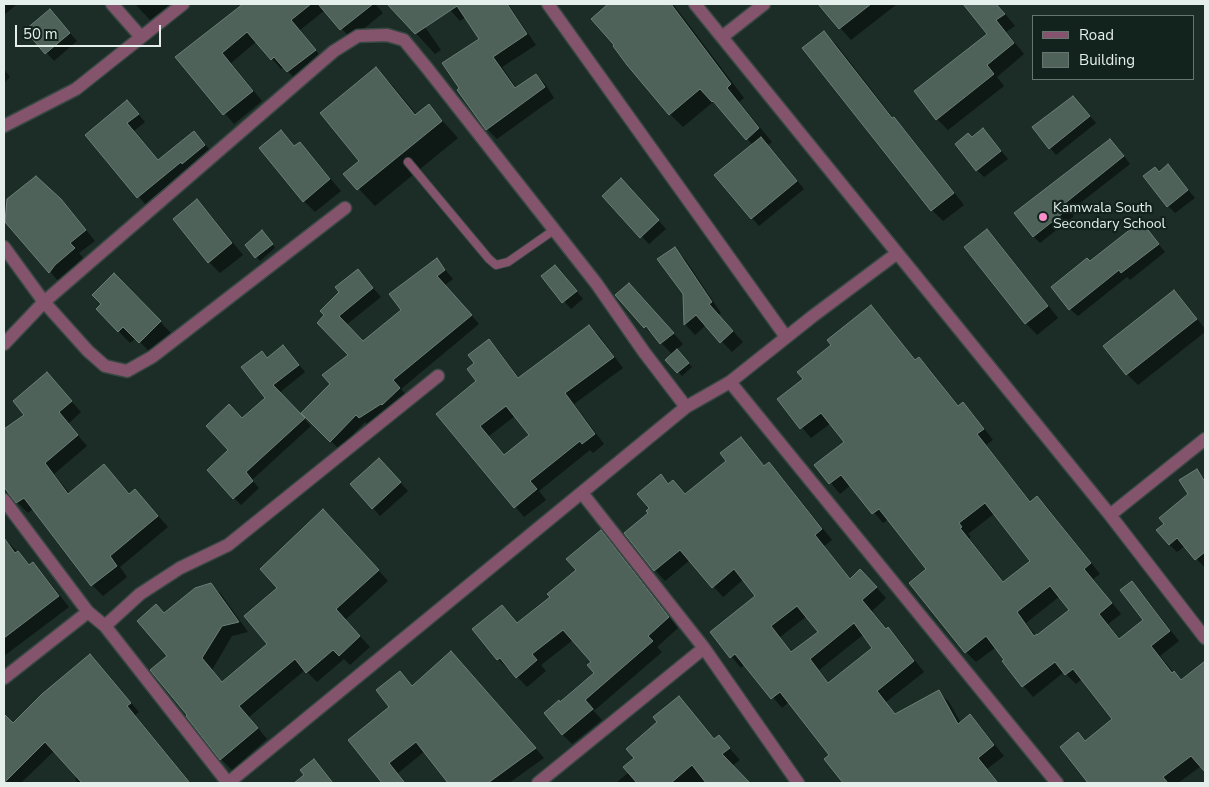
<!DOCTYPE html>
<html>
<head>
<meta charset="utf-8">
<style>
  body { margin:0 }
  #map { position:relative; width:1209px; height:787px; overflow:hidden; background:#1b2d26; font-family:"Nunito Sans",sans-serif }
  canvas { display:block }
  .frame { position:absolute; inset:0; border:5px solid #e4efeb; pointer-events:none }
  .legend { position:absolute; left:1032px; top:15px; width:162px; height:65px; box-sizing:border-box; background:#12231d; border:1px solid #66756f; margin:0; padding:6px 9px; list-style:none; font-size:15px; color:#e4efeb }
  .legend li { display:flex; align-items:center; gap:10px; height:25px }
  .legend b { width:25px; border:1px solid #66756f }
  .scale { position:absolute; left:15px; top:25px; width:146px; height:22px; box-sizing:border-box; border:2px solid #e4efeb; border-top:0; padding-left:6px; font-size:15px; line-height:18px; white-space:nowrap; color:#e4efeb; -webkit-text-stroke:4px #12231d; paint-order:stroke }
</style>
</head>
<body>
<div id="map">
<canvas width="1209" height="787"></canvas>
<div class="frame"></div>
<ul class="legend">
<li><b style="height:6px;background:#84546d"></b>Road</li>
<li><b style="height:14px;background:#4f625a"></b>Building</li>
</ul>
<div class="scale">50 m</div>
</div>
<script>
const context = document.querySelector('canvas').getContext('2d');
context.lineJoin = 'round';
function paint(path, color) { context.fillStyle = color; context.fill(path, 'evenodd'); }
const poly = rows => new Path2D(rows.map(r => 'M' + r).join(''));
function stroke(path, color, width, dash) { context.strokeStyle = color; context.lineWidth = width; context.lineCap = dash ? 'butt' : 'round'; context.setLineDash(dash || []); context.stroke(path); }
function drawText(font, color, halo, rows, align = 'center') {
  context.font = font + ' "Nunito Sans",sans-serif'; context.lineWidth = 4.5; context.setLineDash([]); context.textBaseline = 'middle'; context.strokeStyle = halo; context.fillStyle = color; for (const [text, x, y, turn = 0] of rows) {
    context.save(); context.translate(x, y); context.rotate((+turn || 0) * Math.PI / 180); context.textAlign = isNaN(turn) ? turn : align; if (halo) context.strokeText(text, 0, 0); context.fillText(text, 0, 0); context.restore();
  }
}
paint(poly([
  [4,4,17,4,4,15],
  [135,4,171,4,150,20],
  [244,4,375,4,383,13,351,39,325,10,300,30,324,61,297,81,284,67,281,69,257,41,231,63,262,101,234,124,177,57],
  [389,4,409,4,441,50,435,54],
  [445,4,508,4,536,45,502,67,517,89,536,75,546,85,554,98,497,139,487,129,481,39,466,17,460,21],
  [610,4,673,4,744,98,739,102,772,142,768,145,804,189,759,226,752,218,753,145,713,102,683,127,670,114,628,64,616,45,593,19],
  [826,4,897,4,851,40,822,7],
  [965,4,997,4,1015,26,1006,32,1024,54,997,77,1004,86,948,130,937,119,989,34],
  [57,18,77,41,54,61,26,30],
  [824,33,836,44,894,119,905,130,964,205,943,221,932,210],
  [4,69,10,77,4,83],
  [376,69,392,85,417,115,429,106,458,138,375,206,345,174,361,161],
  [1079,104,1096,123,1056,155,1034,128],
  [134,109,145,122,134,131,159,161,194,133,212,152,190,170,188,169,145,204,87,135],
  [983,129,1008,159,984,177,977,170,972,139],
  [281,132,295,147,300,143,341,191,315,212,304,201],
  [1117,147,1130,164,1070,211,1074,216,1040,243,1033,236],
  [1168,166,1195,198,1175,213,1168,206,1160,173],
  [628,187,666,229,649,244,604,196],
  [197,201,208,212,243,255,220,273,209,262],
  [70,210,95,241,79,253,84,259,65,275,59,282,7,221],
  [1140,222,1165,252,1130,280,1127,277,1078,316,1070,309,1090,262],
  [987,231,998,242,1058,318,1037,335,1026,323,966,247],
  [265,235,275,248,260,261,246,245],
  [675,249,685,259,721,313,718,315,743,342,732,352,706,325,695,335,685,324,684,293],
  [436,259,453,279,445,285,479,324,401,389,408,397,368,425,365,422,339,449,302,413,331,384,350,355,318,323,357,270,381,297,346,325,363,342,402,310],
  [562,274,583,299,571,309,543,276],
  [114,275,171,333,151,353,136,338,130,343,97,309,103,304],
  [629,284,683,344,676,350,692,367,682,376,667,360,673,355,645,327],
  [1174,292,1185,303,1205,329,1205,332,1138,385,1127,374],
  [871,307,881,317,916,361,919,358,929,368,959,407,963,404,973,414,993,440,986,445,1031,502,1037,497,1047,507,1100,574,1093,579,1121,614,1108,624,1120,639,1144,620,1132,583,1142,593,1179,641,1160,656,1174,673,1182,681,1201,666,1205,671,1205,771,1201,766,1178,783,1090,783,1087,780,1078,734,1086,741,1114,719,1082,679,1076,684,1064,672,1033,697,1003,662,1006,660,996,647,976,662,966,652,928,569,889,519,883,523,851,485,840,494,816,465,846,442,831,423,811,438,779,400,805,379,833,345],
  [995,513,1032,561,1005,583,969,538,971,537,968,534],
  [1060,596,1071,610,1036,636,1026,623],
  [589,326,599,336,623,368,574,404,604,444,593,453,590,450,539,491,546,500,524,517,438,414,478,381,476,363,489,341,498,350,519,378],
  [515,416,531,435,505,456,489,436],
  [283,346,305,372,279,393,311,426,252,480,259,488,241,505,234,498,230,450,243,420,266,398,262,353,268,359],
  [47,374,81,412,68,424,87,446,54,474,70,494,104,466,130,494,135,490,168,527,120,567,127,577,103,596,92,585,34,508,28,513,17,502,4,483,4,431,26,415],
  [741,438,765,467,769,464,779,474,832,540,824,546,851,580,871,581,886,598,872,611,887,629,898,639,924,672,886,702,896,715,939,692,949,702,961,723,970,716,980,726,1004,756,987,769,999,783,845,783,826,759,831,755,789,702,782,708,745,664,741,668,711,632,757,596,744,579,723,597,690,560,665,581,655,570,625,533,649,513,661,476,669,484,673,481,686,494,728,461],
  [807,616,820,632,792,653,780,637],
  [864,634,874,648,829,683,819,670],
  [386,467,408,491,380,516,373,508],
  [1197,471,1205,479,1205,568,1185,546,1177,552,1169,544,1166,524,1189,494],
  [334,521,388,581,345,620,370,647,350,665,344,659,317,682,305,670,249,717,267,739,232,770,221,759,188,716,169,656,164,614,210,584,221,594,248,632,232,636,212,670,223,682,269,644,279,588],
  [601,532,611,542,678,628,657,647,662,652,595,710,586,699,583,699,602,720,572,744,562,734,560,703,596,673,592,663,573,640,541,665,546,671,527,687,509,668,508,669,498,659,518,624,552,598,578,571],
  [4,538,30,565,33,563,43,574,69,607,4,656],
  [90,655,139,712,135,715,191,783,78,783,75,779,77,776,54,751,21,783,4,783,4,716,13,725],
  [460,662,544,758,509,783,449,783,425,751,398,773,406,783,384,783,350,740,391,707,400,673,413,686],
  [679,697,715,740,719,737,740,760,732,766,749,783,616,783,629,772,635,758,658,722]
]), '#0007');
const building = poly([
  [243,4,311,4,291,20,316,50,287,72,274,57,271,60,247,32,222,53,253,91,223,115,175,57,243,4],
  [318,4,373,4,340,30,318,4],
  [387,4,507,4,527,34,493,57,515,88,536,74,545,87,486,130,457,90,459,88,442,63,479,39,457,6,415,34,387,4],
  [608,4,671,4,731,84,727,88,759,128,746,140,713,101,712,102,700,89,669,115,627,65,613,46,614,45,591,19,608,4],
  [818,4,871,4,839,29,818,4],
  [963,4,996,4,1005,14,996,20,1014,43,987,65,994,74,936,120,914,91,987,34,963,4],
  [50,9,70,33,45,54,25,30,50,9],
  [824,31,892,118,894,117,954,193,931,211,802,48,824,31],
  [376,67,415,115,429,104,442,121,357,190,343,174,359,161,320,113,376,67],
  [1073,96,1090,116,1049,149,1032,127,1073,96],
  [127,100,139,114,127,123,158,160,194,131,205,145,182,164,181,162,137,198,85,135,127,100],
  [983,128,1001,151,976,171,955,144,968,133,972,137,983,128],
  [281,130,294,146,300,142,330,179,303,202,259,148,281,130],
  [761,137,797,181,751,219,714,175,761,137],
  [1110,139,1124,156,1064,204,1068,209,1033,237,1014,213,1110,139],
  [1168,164,1188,190,1167,207,1143,176,1155,167,1159,172,1168,164],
  [36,176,61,199,86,230,70,243,75,248,55,265,49,273,5,222,7,199,36,176],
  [621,178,659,220,640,238,602,196,621,178],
  [197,199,232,243,208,263,173,219,197,199],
  [1141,221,1159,244,1121,273,1119,270,1069,310,1051,287,1087,258,1090,261,1141,221],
  [987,229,1048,306,1025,324,964,247,987,229],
  [262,230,273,244,255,258,245,245,262,230],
  [675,247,712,302,709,304,733,331,720,343,696,315,684,325,683,294,657,259,675,247],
  [437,258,445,270,437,276,472,315,393,380,400,388,382,405,381,404,359,418,356,415,330,442,301,413,330,384,322,375,348,355,317,323,324,315,320,311,339,292,335,287,358,269,373,288,339,316,363,341,401,310,389,294,437,258],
  [555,265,577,291,562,303,541,276,555,265],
  [114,273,161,321,139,343,123,327,118,332,96,309,101,304,92,295,114,273],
  [629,283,674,333,660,344,646,326,644,328,615,295,629,283],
  [1174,290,1197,319,1126,375,1103,346,1174,290],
  [871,305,915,360,919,357,958,406,963,402,984,429,977,434,1030,502,1037,496,1091,563,1084,569,1112,603,1099,614,1119,639,1143,620,1120,590,1132,581,1170,631,1151,646,1172,673,1174,671,1181,680,1205,661,1205,772,1191,756,1163,777,1168,783,1088,783,1060,747,1078,732,1085,741,1112,719,1073,669,1065,675,1055,662,1022,687,1002,661,1004,660,986,636,965,653,909,583,926,569,879,509,872,514,841,475,829,484,814,465,844,442,821,413,800,429,777,399,803,379,797,372,831,345,827,340,871,305],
  [985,503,1030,561,1003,582,960,528,962,527,959,523,985,503],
  [1050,586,1069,610,1037,635,1037,634,1034,636,1017,612,1050,586],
  [589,325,614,357,565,393,595,434,582,444,580,441,530,481,537,489,514,508,436,414,476,381,467,369,474,363,468,355,489,339,518,378,589,325],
  [506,406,529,435,504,455,480,426,506,406],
  [283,345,299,365,273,385,305,418,246,472,253,481,233,499,207,470,228,450,206,426,229,404,242,418,265,398,241,367,262,351,267,358,283,345],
  [677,349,689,363,677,373,665,360,677,349],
  [47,372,72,401,59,412,78,435,45,463,68,494,104,464,129,494,135,489,158,516,110,556,117,566,91,586,24,498,16,503,4,487,4,429,24,415,13,401,47,372],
  [741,437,764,466,769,462,822,529,815,535,850,579,860,569,877,587,862,600,886,629,888,627,914,661,877,691,895,714,939,690,958,724,970,714,994,745,978,758,998,783,843,783,824,759,829,755,780,692,771,699,735,654,730,658,710,632,755,596,734,569,712,588,680,550,654,571,624,533,648,513,646,511,649,508,637,494,661,474,668,484,673,480,685,494,726,461,720,453,741,437],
  [797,606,818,632,791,652,771,626,797,606],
  [854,623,872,648,828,683,810,659,854,623],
  [379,458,401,482,372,509,350,484,379,458],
  [1197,469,1205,482,1205,552,1195,560,1177,538,1169,545,1156,530,1164,524,1159,518,1188,494,1179,480,1197,469],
  [323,509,379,570,336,609,360,636,339,656,333,650,306,673,295,659,239,706,258,728,220,760,186,716,187,715,150,670,167,656,137,621,156,604,164,613,195,588,211,583,239,622,222,626,202,658,222,682,267,644,244,616,277,588,260,569,323,509],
  [601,530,669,617,648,636,653,641,585,700,593,709,562,735,544,713,559,700,560,702,594,673,587,665,591,662,563,630,532,654,537,660,516,678,500,658,497,660,472,629,502,605,517,623,550,597,547,594,576,570,566,559,601,530],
  [4,538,15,553,18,551,29,565,33,562,59,596,4,638,4,538],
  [451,651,536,748,488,783,448,783,416,742,389,763,405,783,382,783,348,740,389,707,376,690,400,671,412,686,451,651],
  [90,654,131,703,127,706,190,783,82,783,45,742,4,783,4,714,13,723,42,694,90,654],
  [679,696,714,739,719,735,730,748,722,754,750,783,706,783,692,765,671,783,637,783,623,767,634,758,626,749,657,722,653,717,679,696],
  [314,759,333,783,294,783,304,775,300,770,314,759]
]);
paint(building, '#4f625a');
stroke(building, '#6b7f77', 1);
const service = poly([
  [408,162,489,259,496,265,508,262,554,230]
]);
const minor = poly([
  [112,4,141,37],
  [548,4,786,337],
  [695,4,1110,515,1205,638],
  [722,37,764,4],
  [4,126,76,89,183,4],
  [4,247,44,302,88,351,105,366,127,371,152,357,345,208],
  [4,344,44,302,334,51,358,36,387,35,404,40,427,68,596,283,644,352,686,407],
  [730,382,1057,783],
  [582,493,704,648,798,783],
  [4,500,88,612,105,626,228,783],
  [1110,515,1205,439],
  [105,626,140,594,180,568,228,545,438,376],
  [4,678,88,612],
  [228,783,686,407,730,382,813,316,896,254],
  [538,783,704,648]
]);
stroke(service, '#374842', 10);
stroke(minor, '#374842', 15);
stroke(service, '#84546d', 8);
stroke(minor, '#84546d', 12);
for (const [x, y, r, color] of [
  [1043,217,5,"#f98fc8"]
]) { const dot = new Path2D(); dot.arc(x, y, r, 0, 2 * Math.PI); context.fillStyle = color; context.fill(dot); stroke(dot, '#12231d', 2); }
drawText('14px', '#e4efeb', '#12231d', [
  ["Kamwala South",1053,209],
  ["Secondary School",1053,225]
], 'left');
</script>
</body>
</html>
